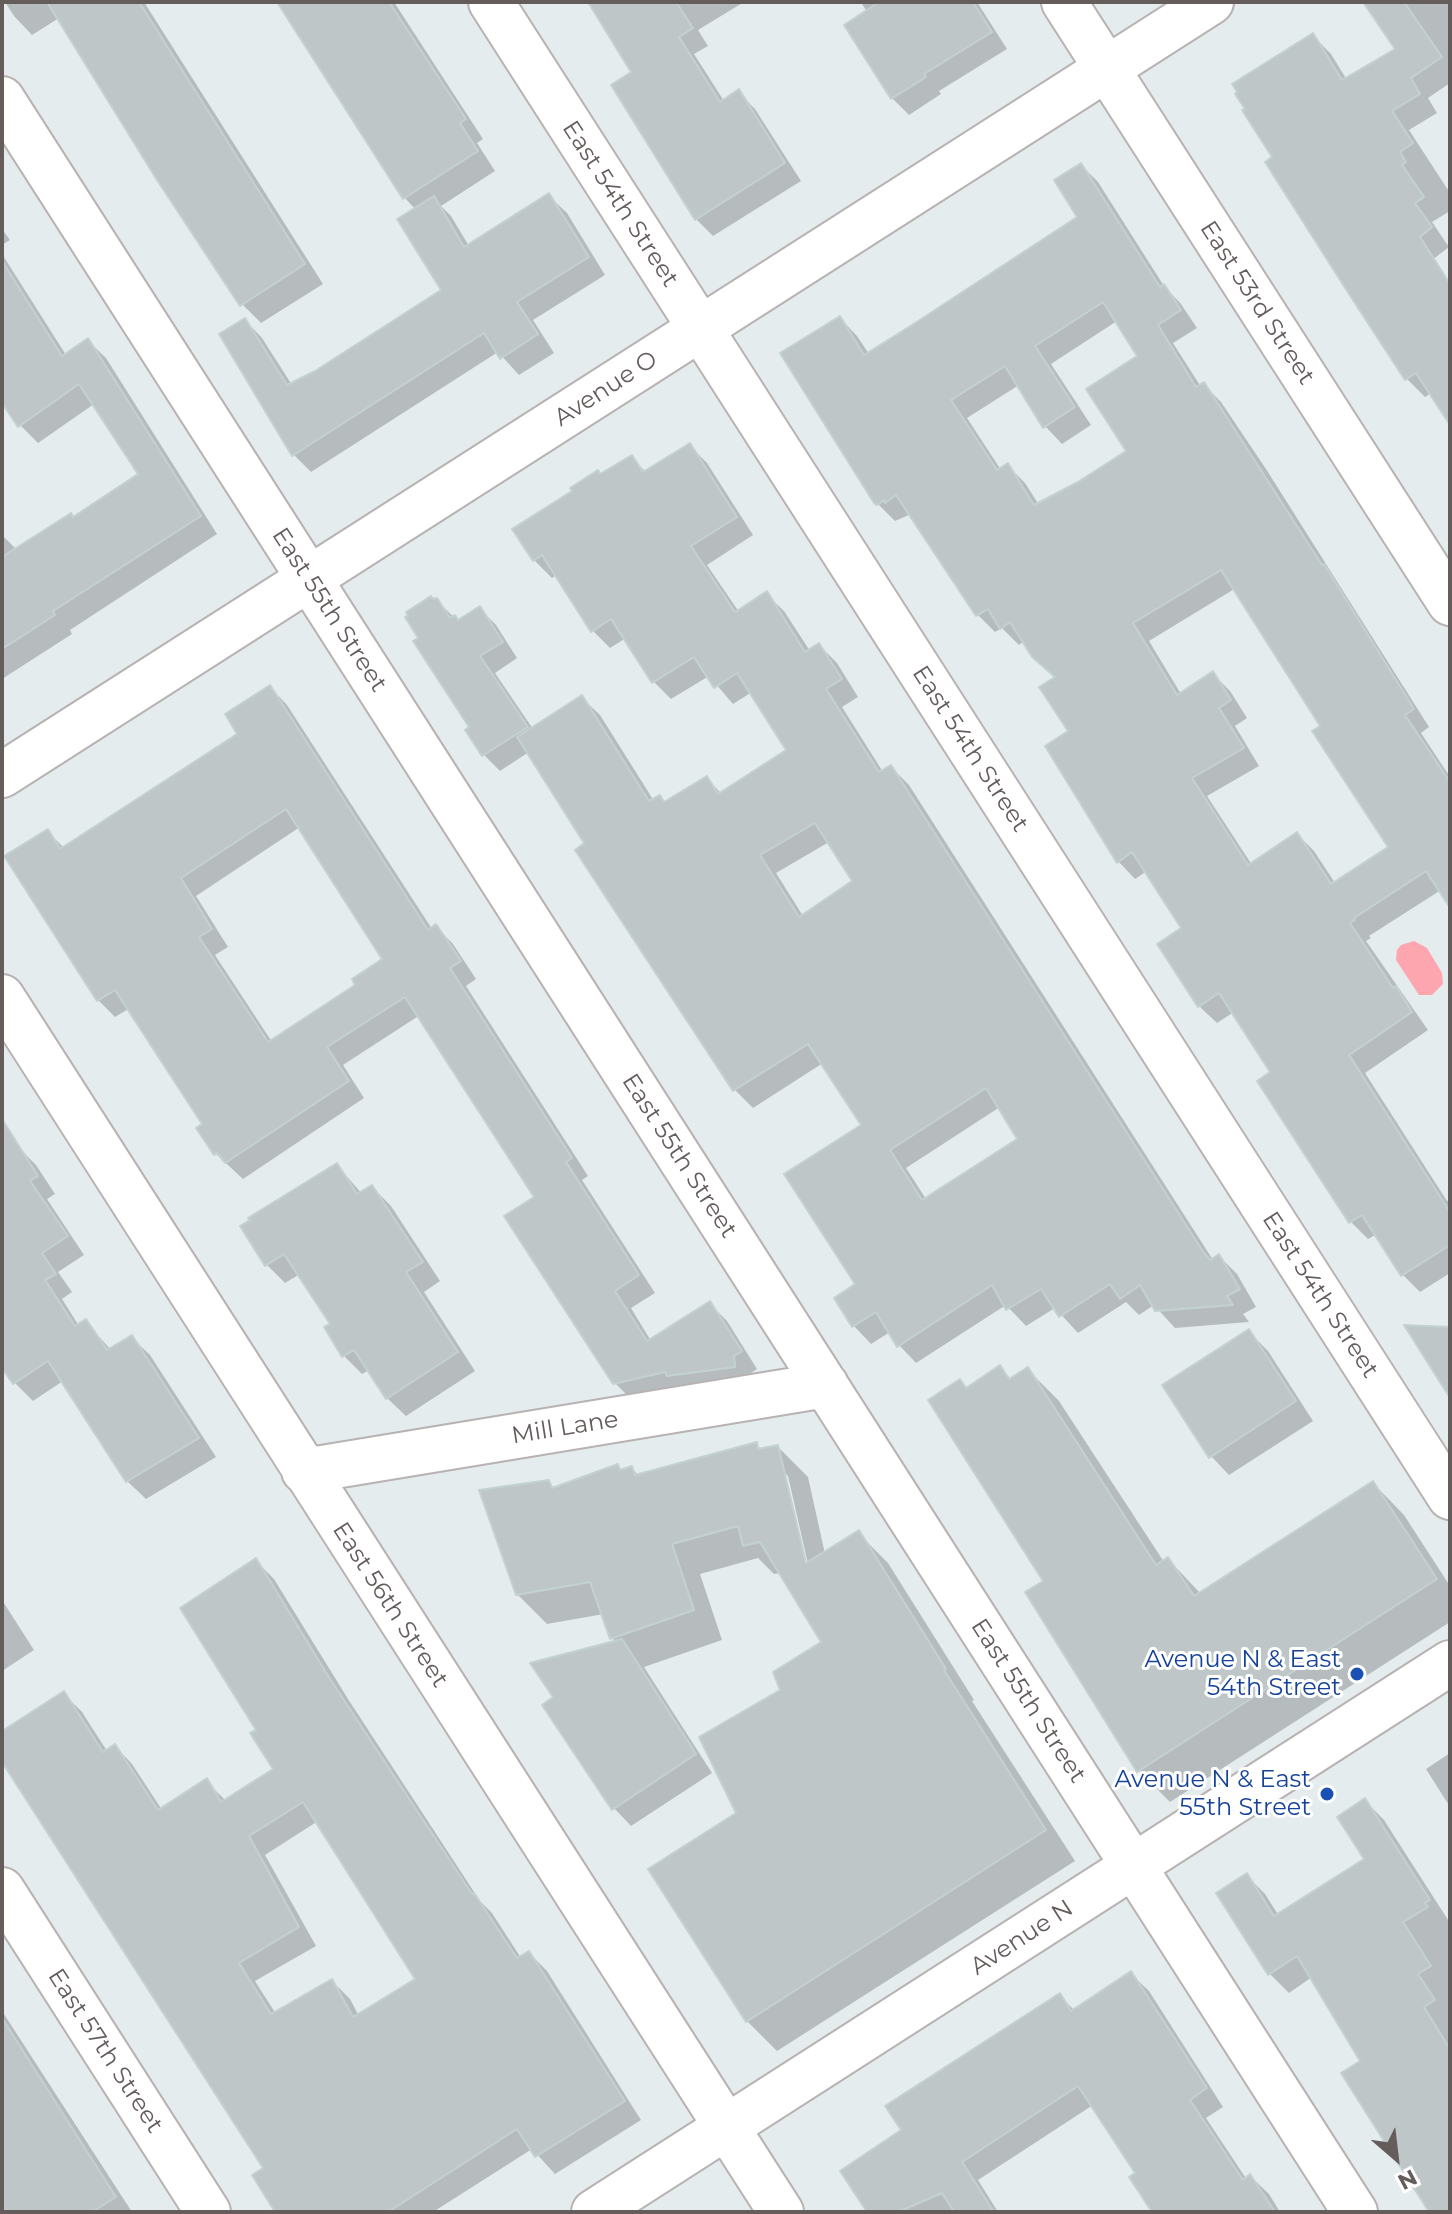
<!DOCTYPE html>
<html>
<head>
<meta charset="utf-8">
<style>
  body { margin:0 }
  #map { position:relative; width:1452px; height:2214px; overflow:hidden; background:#e4ecee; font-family:Montserrat,sans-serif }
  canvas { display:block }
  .frame { position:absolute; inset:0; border:4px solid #655c5c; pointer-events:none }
  .north { position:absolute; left:1356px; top:2118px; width:80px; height:80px; -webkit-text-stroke:6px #fff; paint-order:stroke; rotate:152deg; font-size:22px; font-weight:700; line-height:32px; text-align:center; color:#655c5c }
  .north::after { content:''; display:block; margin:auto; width:28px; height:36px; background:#655c5c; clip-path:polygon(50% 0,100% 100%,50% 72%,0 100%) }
</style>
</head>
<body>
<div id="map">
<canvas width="1452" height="2214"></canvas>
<div class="frame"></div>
<div class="north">N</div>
</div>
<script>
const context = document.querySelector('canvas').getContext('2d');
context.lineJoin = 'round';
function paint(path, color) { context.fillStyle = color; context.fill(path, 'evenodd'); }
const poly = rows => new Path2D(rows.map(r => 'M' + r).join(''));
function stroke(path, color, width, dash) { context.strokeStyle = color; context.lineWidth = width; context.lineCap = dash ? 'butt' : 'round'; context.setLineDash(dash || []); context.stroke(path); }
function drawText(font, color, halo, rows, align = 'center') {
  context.font = font + ' Montserrat,sans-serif'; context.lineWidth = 6; context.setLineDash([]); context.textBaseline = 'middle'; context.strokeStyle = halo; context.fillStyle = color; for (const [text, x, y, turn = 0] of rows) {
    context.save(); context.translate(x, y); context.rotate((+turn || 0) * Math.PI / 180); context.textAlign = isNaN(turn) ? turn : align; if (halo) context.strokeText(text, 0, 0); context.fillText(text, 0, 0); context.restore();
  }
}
paint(poly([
  [1414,941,1427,948,1442,973,1443,984,1432,995,1419,995,1396,960,1397,950,1401,945]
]), '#fda6b0');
paint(poly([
  [5,2,144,2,323,284,261,323,242,304,59,18,32,35,14,16],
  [281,2,394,2,483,139,477,143,495,171,441,206,451,216,469,246,549,196,567,213,605,275,533,320,554,353,519,375,498,352,311,472,294,455,245,320,262,338,292,385,316,373,444,290,416,210,405,198],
  [589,2,744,2,698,30,708,46,694,54,724,101,738,92,755,109,801,181,713,236,696,219,614,85,634,73],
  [861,2,977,2,1007,49,939,91,941,94,909,115,892,98,867,12],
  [1373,2,1450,2,1450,83,1428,98,1437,113,1409,130,1450,193,1450,211,1432,222,1449,247,1368,309,1275,158,1312,35,1331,54,1347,80,1398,49],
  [1081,165,1098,182,1164,286,1181,304,1197,328,1173,343,1201,387,1204,385,1221,402,1266,469,1429,727,1421,733,1450,777,1450,904,1441,890,1369,936,1371,938,1366,941,1428,1030,1365,1073,1447,1201,1450,1199,1450,1273,1420,1292,1403,1275,1377,1234,1368,1239,1351,1222,1273,1073,1234,1012,1217,1023,1199,1006,1183,929,1147,871,1135,879,1118,861,1071,732,1056,678,1033,656,1024,641,1019,645,1002,628,995,632,978,615,911,514,895,521,876,502,840,318,857,336,869,354,1080,217],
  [1117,321,1140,357,1129,452,1039,505,1025,483,1008,466,1001,470,967,418,1019,385,1045,426,1062,444,1091,425,1051,364],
  [1236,588,1323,726,1390,847,1335,883,1314,851,1297,834,1252,865,1207,796,1259,766,1235,726,1247,718,1230,691,1213,674,1181,694,1149,641],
  [2,229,10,240,2,245],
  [2,254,66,355,88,341,106,358,217,534,70,630,72,634,2,679,2,535,17,550,73,519,140,475,94,404,38,443,20,425,2,369],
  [1450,284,1450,421,1431,393,1425,397,1407,379],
  [690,446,707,463,753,535,707,565,739,612,766,594,784,611,810,651,819,645,837,663,858,697,842,707,883,772,891,767,909,785,1213,1260,1219,1256,1237,1274,1256,1307,1243,1314,1249,1322,1175,1328,1154,1305,1139,1315,1126,1302,1078,1333,1055,1308,1026,1326,1006,1305,916,1363,899,1345,890,1332,871,1344,854,1326,858,1285,864,1125,823,1063,753,1108,735,1090,578,850,587,844,529,752,500,771,484,755,468,731,472,728,421,638,436,600,459,622,480,609,496,625,517,658,495,673,533,729,582,698,600,715,654,801,660,797,666,803,707,779,722,794,789,751,752,692,733,704,709,676,671,699,654,682,626,638,610,648,592,630,557,575,552,578,534,560,601,476,631,457,646,472],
  [829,842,854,882,803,916,776,873],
  [1000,1107,1020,1139,926,1199,906,1168],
  [270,687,287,705,432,929,436,927,453,944,476,979,466,986,588,1176,582,1180,655,1293,631,1308,651,1341,710,1304,727,1321,757,1369,751,1373,751,1383,632,1400,614,1382,537,1198,420,1015,343,1065,364,1098,243,1179,215,1153,205,1125,130,1008,115,1017,98,1000,47,831,64,848,240,734],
  [300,827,385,960,358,986,272,1042,215,955,228,947,196,896],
  [2,1143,18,1147,36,1165,55,1194,47,1199,84,1255,58,1272,72,1292,62,1299,79,1326,86,1322,111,1350,131,1337,150,1355,216,1457,146,1499,127,1481,63,1381,33,1401,15,1383,2,1364],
  [337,1165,362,1194,372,1187,391,1206,440,1281,424,1292,475,1371,406,1416,387,1398,369,1370,362,1374,344,1356,333,1325,300,1274,285,1283,267,1265],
  [1249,1332,1268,1351,1313,1421,1229,1475,1211,1456],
  [1000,1368,1012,1380,1028,1370,1059,1401,1164,1562,1168,1559,1201,1594,1373,1483,1404,1515,1450,1586,1450,1622,1170,1802,1139,1771,1046,1581,960,1382,967,1389],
  [756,1444,762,1450,778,1447,808,1477,825,1554,858,1533,888,1563,974,1700,972,1701,1075,1861,777,2051,747,2021,738,1813,783,1691,823,1643,781,1573,774,1574,758,1558,700,1574,722,1640,644,1667,712,1773,631,1826,614,1808,617,1643,612,1638,604,1614,547,1624,517,1594,548,1482,555,1489,617,1467,622,1472,632,1468,639,1476],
  [782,1470,788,1476,810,1573,806,1574],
  [256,1561,274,1579,348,1699,480,1901,492,1913,521,1958,529,1953,547,1971,641,2120,555,2174,532,2149,433,2212,278,2212,266,2169,2,1758,2,1734,64,1694,82,1712,107,1751,115,1746,132,1764,162,1810,206,1781,226,1801,276,1769,258,1730],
  [318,1821,418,1979,359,2016,350,1999,332,1981,276,2014,255,1981,316,1946,265,1855],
  [2,1600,34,1650,2,1671],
  [1450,1753,1450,1807,1426,1769],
  [1365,1801,1384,1820,1450,1923,1450,2212,1431,2212,1363,2062,1312,1977,1289,1993,1270,1974,1219,1894,1247,1876,1265,1894,1279,1916,1367,1860],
  [1131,1974,1149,1991,1223,2107,1206,2118,1247,2180,1251,2177,1269,2194,1280,2212,1154,2212,1138,2173,1093,2105,978,2180,998,2212,869,2212,904,2131,1060,1996,1075,2011],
  [2,2011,132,2212,2,2212]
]), '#0003');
const building = poly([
  [47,2,139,2,305,264,240,306,157,180,47,2],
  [277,2,389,2,466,119,460,123,478,151,403,199,277,2],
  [588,2,676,2,693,28,679,37,720,102,739,89,785,163,695,220,611,85,631,72,588,2],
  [879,2,973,2,992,32,924,74,926,77,891,99,844,25,879,2],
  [1363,2,1404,2,1442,57,1411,78,1420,94,1392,111,1413,143,1400,152,1406,162,1402,165,1424,197,1415,203,1432,227,1420,237,1450,284,1450,425,1416,373,1405,380,1349,294,1265,162,1272,157,1242,110,1245,109,1235,94,1237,92,1232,84,1313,33,1342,80,1395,49,1363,2],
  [1081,163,1160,287,1164,284,1181,310,1158,325,1196,387,1204,382,1322,565,1324,564,1414,709,1405,715,1450,782,1450,908,1426,871,1354,918,1355,920,1350,923,1393,988,1396,986,1412,1012,1349,1055,1450,1212,1450,1245,1401,1276,1362,1215,1349,1223,1257,1081,1270,1072,1219,993,1198,1007,1157,944,1181,928,1132,852,1117,863,1045,746,1068,731,1039,687,1055,677,1032,657,1010,622,1000,629,988,609,976,616,896,495,885,503,884,500,877,505,874,503,780,353,840,316,864,355,912,325,1077,217,1054,180,1081,163],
  [1103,302,1137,356,1086,389,1126,451,1078,482,1034,505,1008,463,997,470,951,400,1005,366,1043,428,1075,407,1035,346,1103,302],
  [1221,570,1320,726,1312,731,1388,847,1331,884,1297,832,1248,865,1192,778,1244,748,1219,708,1231,700,1213,671,1177,695,1133,623,1221,570],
  [549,193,589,257,517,302,538,334,500,359,484,333,292,456,219,334,245,318,287,385,315,371,441,290,397,219,434,196,464,247,549,193],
  [2,261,62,356,88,338,201,516,53,611,55,615,2,649,2,557,71,513,73,517,138,474,79,384,18,427,2,403,2,261],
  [690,443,737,517,691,546,735,612,767,591,805,652,819,643,842,679,826,689,879,772,891,765,1204,1253,1210,1260,1219,1254,1240,1289,1227,1296,1233,1305,1155,1311,1140,1285,1120,1299,1110,1284,1059,1317,1041,1289,1006,1310,992,1285,897,1347,876,1312,852,1327,834,1298,855,1284,784,1174,861,1125,808,1044,733,1091,575,850,584,843,517,737,582,695,649,801,660,795,664,802,707,776,718,794,786,750,737,673,714,688,694,657,652,683,611,619,591,632,542,555,533,561,512,529,572,491,570,488,598,470,600,474,632,455,643,472,690,443],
  [815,823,852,881,799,917,760,855,815,823],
  [986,1088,1017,1139,922,1200,890,1150,986,1088],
  [431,596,433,599,437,598,450,618,455,615,458,620,480,606,503,642,480,656,528,727,482,756,465,730,469,727,413,641,418,638,405,617,408,616,406,612,431,596],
  [270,685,428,930,436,924,461,961,450,968,572,1158,566,1162,639,1275,615,1291,647,1341,710,1301,742,1351,734,1356,735,1367,667,1376,665,1372,613,1384,504,1216,534,1197,405,997,327,1047,349,1081,225,1163,217,1152,214,1155,196,1128,202,1124,115,990,97,1001,4,856,48,829,60,849,237,734,225,714,270,685],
  [286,809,382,959,352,979,355,985,268,1042,199,937,212,929,181,878,286,809],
  [2,1119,38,1176,30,1181,68,1236,42,1253,56,1274,45,1280,75,1326,86,1319,107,1350,132,1335,199,1438,126,1482,48,1361,13,1384,2,1368,2,1119],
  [337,1163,357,1194,372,1185,423,1262,406,1272,458,1352,386,1399,354,1350,342,1357,324,1327,330,1324,284,1254,265,1266,240,1226,250,1220,248,1218,337,1163],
  [1404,1325,1450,1327,1450,1398,1404,1325],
  [1249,1329,1296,1401,1209,1458,1162,1385,1249,1329],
  [1000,1365,1009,1379,1028,1367,1156,1565,1168,1557,1194,1596,1373,1481,1437,1579,1137,1772,1025,1592,1043,1581,928,1400,960,1379,966,1388,1000,1365],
  [757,1442,758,1449,778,1445,806,1563,859,1530,946,1669,944,1670,1046,1830,746,2022,648,1869,736,1813,699,1737,780,1690,773,1672,821,1642,760,1542,743,1546,738,1526,672,1544,694,1610,610,1639,590,1582,516,1595,479,1490,549,1480,552,1488,618,1464,620,1470,632,1466,635,1475,757,1442],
  [256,1558,330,1679,472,1894,474,1893,517,1958,529,1951,625,2101,535,2157,517,2129,388,2212,275,2212,252,2175,263,2168,2,1762,2,1731,64,1691,103,1752,115,1744,158,1810,207,1778,221,1802,273,1769,250,1733,256,1730,180,1608,256,1558],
  [303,1802,415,1979,353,2017,332,1979,271,2014,239,1963,299,1927,249,1836,303,1802],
  [622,1639,696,1754,612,1810,542,1705,553,1697,530,1663,622,1639],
  [1365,1798,1430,1900,1425,1903,1428,1907,1403,1922,1431,1966,1418,1974,1435,2000,1424,2007,1450,2049,1450,2212,1429,2212,1341,2073,1360,2061,1297,1956,1268,1975,1216,1893,1247,1873,1274,1916,1364,1859,1337,1817,1365,1798],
  [1131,1971,1207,2088,1190,2100,1243,2180,1250,2174,1275,2212,1152,2212,1129,2177,1135,2173,1078,2086,962,2162,994,2212,954,2212,942,2193,898,2212,867,2212,840,2171,901,2130,885,2106,1060,1993,1071,2011,1131,1971],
  [2,2018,116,2197,92,2212,2,2212,2,2018]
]);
paint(building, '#bfc6c7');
stroke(building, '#c3d1d3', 2);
const minor = poly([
  [491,2,1450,1497],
  [1064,2,1450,603],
  [2,99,1355,2212],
  [2,775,1211,2],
  [2,997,781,2212],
  [304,1471,826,1385],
  [2,1890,208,2212],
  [594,2212,1450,1663]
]);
stroke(minor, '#b9b2b2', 48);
stroke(minor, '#fff', 44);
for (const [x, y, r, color] of [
  [1357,1674,8,"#1a4fb4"],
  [1327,1794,8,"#1a4fb4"]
]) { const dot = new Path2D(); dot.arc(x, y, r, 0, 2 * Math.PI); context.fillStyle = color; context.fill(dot); stroke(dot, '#fff', 3); }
drawText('24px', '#655c5c', '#fff', [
  ["East 54th Street",620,204,57],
  ["East 53rd Street",1257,303,57],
  ["Avenue O",606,389,-33],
  ["East 55th Street",329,610,57],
  ["East 54th Street",970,749,57],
  ["East 55th Street",679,1156,57],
  ["East 54th Street",1320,1295,57],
  ["Mill Lane",565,1428,-9],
  ["East 56th Street",390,1605,57],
  ["East 55th Street",1028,1701,57],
  ["Avenue N",1022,1938,-33],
  ["East 57th Street",105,2051,57]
]);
drawText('24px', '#164399', '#fff', [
  ["Avenue N & East",1341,1660],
  ["54th Street",1341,1688],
  ["Avenue N & East",1311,1780],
  ["55th Street",1311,1808]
], 'right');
</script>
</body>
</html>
